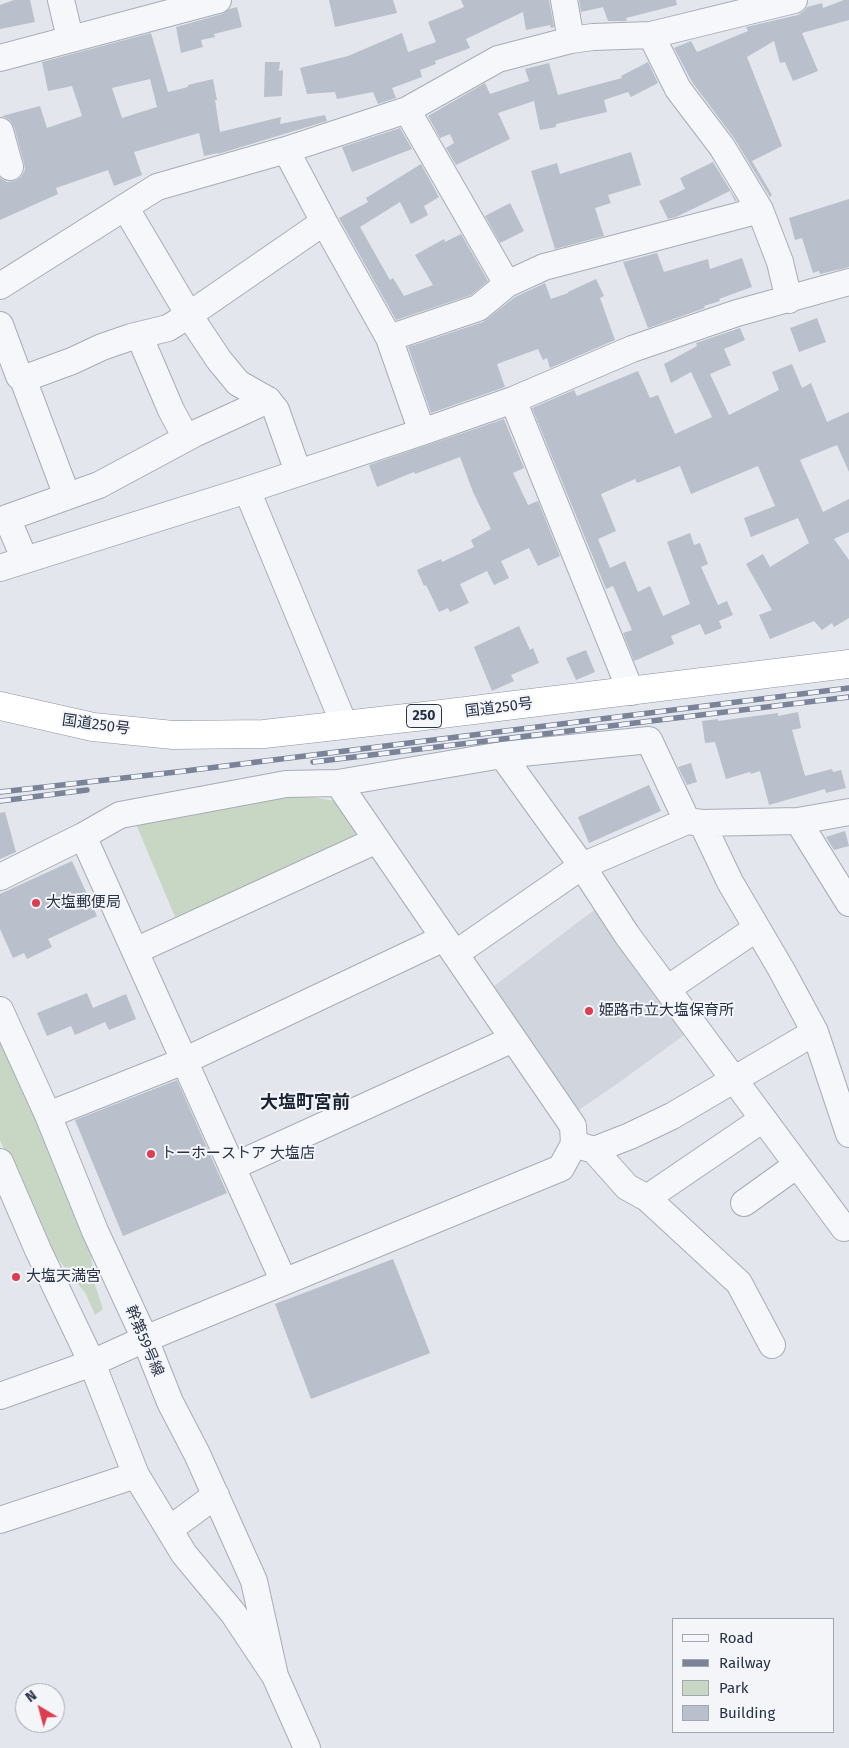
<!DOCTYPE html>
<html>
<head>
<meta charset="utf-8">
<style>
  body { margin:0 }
  #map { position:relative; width:849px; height:1748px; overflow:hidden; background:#e3e6ec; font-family:"Fira Sans",sans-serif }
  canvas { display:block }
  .legend { position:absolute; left:672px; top:1618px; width:162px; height:115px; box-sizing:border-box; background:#f3f5f9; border:1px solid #a2a7b1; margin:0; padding:6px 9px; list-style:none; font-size:15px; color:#283246 }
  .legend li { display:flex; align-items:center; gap:10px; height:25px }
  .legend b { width:25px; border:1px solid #a2a7b1 }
  .north { position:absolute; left:15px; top:1683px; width:50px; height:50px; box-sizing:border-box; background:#f3f5f9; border:1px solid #a2a7b1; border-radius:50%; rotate:323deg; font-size:14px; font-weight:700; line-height:20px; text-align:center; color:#283246 }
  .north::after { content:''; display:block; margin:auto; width:18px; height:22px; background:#dc3d4f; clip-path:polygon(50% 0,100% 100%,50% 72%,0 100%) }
</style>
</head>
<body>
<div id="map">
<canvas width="849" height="1748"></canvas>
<ul class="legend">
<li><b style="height:6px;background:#f6f7fa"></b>Road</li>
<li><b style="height:6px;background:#7a8498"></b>Railway</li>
<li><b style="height:14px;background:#c7d7c3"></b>Park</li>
<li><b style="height:14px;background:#b9bfcb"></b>Building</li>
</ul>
<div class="north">N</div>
</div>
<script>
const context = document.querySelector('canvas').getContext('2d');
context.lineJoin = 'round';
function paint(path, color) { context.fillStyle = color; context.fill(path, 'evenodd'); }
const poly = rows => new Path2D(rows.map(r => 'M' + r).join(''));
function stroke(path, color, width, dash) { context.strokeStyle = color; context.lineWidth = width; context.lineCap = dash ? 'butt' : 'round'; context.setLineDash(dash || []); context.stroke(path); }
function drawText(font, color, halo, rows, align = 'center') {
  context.font = font + ' "Fira Sans","Noto Sans JP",sans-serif'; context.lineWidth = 4; context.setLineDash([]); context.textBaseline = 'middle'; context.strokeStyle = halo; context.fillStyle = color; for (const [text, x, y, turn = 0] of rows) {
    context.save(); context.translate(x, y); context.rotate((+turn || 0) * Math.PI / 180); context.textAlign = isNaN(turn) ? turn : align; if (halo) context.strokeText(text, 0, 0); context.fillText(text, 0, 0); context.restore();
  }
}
paint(poly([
  [598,907,687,1033,621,1081,576,1112,489,990]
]), '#d0d5de');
paint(poly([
  [297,795,343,802,358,828,351,841,175,917,136,824],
  [0,1036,84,1224,90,1248,94,1282,103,1309,95,1315,86,1294,58,1259,41,1233,0,1140]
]), '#c7d7c3');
paint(poly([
  [14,0,30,0,35,22,0,29,0,5],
  [329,0,393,0,397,13,335,27],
  [461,0,549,0,554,27,551,28,550,25,526,30,523,12,466,39,470,48,435,61,436,64,420,70,422,77,392,88,396,98,378,104,373,92,337,99,335,92,307,94,300,68,348,56,402,33,408,52,436,42,428,22,464,7],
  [579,0,676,0,677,5,626,18,627,21,608,21,603,7,581,12],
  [844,0,849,0,849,20,802,33,818,71,793,81,785,62,780,63,774,41,747,57,782,146,752,161,772,195,770,197,734,138,692,82,674,48,691,41,697,52,748,31,746,27,798,15,804,11,807,7,822,3,823,8],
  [237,7,242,27,214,34,215,37,201,40,203,47,181,53,176,27,222,14,229,9],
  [151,33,168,92,188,87,188,85,213,79,217,100,215,100,220,132,281,117,280,124,325,115,327,121,218,154,218,153,204,156,199,133,134,152,142,175,114,186,108,170,56,188,58,194,0,220,0,178,7,182,14,181,21,177,25,170,24,163,14,127,10,120,2,116,40,106,47,128,82,116,72,86,48,91,42,62],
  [150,79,157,107,122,118,112,88],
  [265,62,280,62,279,71,283,70,282,96,264,97],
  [648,62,658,83,631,97,628,92,604,100,607,112,556,124,556,127,540,130,534,101,498,113,510,139,456,165,446,148,454,143,450,134,440,138,428,116,485,83,490,94,529,81,525,69,549,63,558,95,622,78,621,76],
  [400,128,412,149,352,172,342,147],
  [631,152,641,185,608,195,611,203,595,208,604,236,555,249,531,171,557,163,560,174],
  [713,162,737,201,735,201,730,191,676,217,668,219,659,201,685,189,680,178],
  [421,164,439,197,424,206,428,215,411,224,400,202,360,227,378,259,390,280,393,278,404,296,433,285,415,255,444,239,445,242,461,234,488,281,471,295,396,320,339,218,368,202,366,198],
  [849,199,849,267,820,274,819,271,813,273,802,238,795,240,789,218],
  [510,203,524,231,500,243,485,216],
  [657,253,664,272,708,259,710,269,742,258,752,287,719,299,720,301,704,306,705,308,648,328,623,262],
  [596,279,604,296,600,298,615,340,550,368,547,358,543,360,538,349,497,364,505,387,431,413,408,347,483,322,515,297,545,283,551,299,568,293,568,292],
  [817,318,826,342,799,352,790,328],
  [740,328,745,340,724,349,731,365,710,374,729,415,779,390,772,372,792,364,802,388,811,383,827,422,849,412,849,472,837,445,800,460,823,512,849,499,849,532,834,539,849,560,849,618,834,627,832,623,822,630,814,621,770,639,759,615,772,610,746,564,763,554,770,567,809,543,798,518,751,537,744,518,775,506,758,466,691,494,680,466,637,483,635,479,601,494,616,531,598,539,610,568,625,561,638,592,650,586,663,616,690,604,667,542,690,533,694,545,700,543,708,564,701,567,718,605,727,601,733,615,719,621,722,628,705,635,700,624,671,636,674,644,634,661,623,633,632,630,613,586,606,589,532,408,574,390,577,396,638,371,650,398,658,395,675,434,712,417,691,372,671,383,664,364,697,346,696,343],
  [504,419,524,468,513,473,528,505,538,501,560,556,538,566,529,548,501,561,509,578,494,585,487,571,460,584,469,603,450,612,448,608,439,612,426,585,424,586,417,570,441,559,442,562,474,547,471,540,491,529,473,492,460,457,415,474,414,472,377,487,369,465],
  [519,626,530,650,533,648,539,663,511,675,514,681,492,691,474,647],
  [586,650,595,672,576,680,566,658],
  [798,712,801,728,792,730,805,776,832,769,833,772,841,770,846,788,826,793,825,789,769,805,760,771,751,774,750,772,726,779,715,742,705,743,702,721,718,719,718,721,778,713,778,716],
  [691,763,697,782,687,785,678,767],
  [649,785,661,811,589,843,578,817],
  [5,812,16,852,0,859,0,813],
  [845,831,849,846,834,850,826,837],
  [72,861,97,916,48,939,52,947,27,959,24,953,13,958,0,929,0,894],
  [87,993,93,1008,126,994,136,1019,109,1030,105,1022,75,1035,71,1026,47,1036,37,1013],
  [177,1080,227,1193,123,1236,75,1120],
  [393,1259,430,1353,311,1399,275,1304]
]), '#b9bfcb');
const minor = poly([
  [61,0,70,38],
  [564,0,571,40],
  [651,35,678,89,722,147,760,210,780,262,789,300],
  [0,58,218,0],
  [407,110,507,284,544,267,760,210],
  [0,131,10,167],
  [286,150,324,222,389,338,422,432],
  [0,286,157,187,286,150,407,110,498,59,571,40,593,37,651,35,794,0],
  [0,325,19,376,23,379,67,496],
  [139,335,171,410,186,438],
  [389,338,478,308,507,284],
  [23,379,72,361,102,347,131,337,168,328,189,315,125,207],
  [513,400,631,692],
  [298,472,276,410,268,400,238,383,219,360,189,315,324,222],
  [247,490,344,724],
  [25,560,7,518,99,485,194,434,268,400],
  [0,568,247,490,422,432,513,400,632,349,737,313,849,282],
  [502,755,582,866,627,935,844,1228],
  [338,783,502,755,649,740,687,821],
  [798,821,849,903],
  [702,823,730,882,781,969,815,1032,849,1134],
  [83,836,284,1282],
  [0,877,83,836,120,815,286,784,338,783,573,1126,574,1144,561,1168,145,1339,92,1363,0,1396],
  [135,951,377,840],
  [455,954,582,866,687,821,702,823,798,821,849,812],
  [667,989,757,928],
  [0,1010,48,1115,95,1231,145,1339,170,1402,197,1454,254,1581,275,1676],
  [48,1115,184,1061,444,938],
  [574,1144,594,1150,630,1136,672,1116,815,1032],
  [594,1150,627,1187,647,1198,739,1283,772,1345],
  [0,1162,38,1250,92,1363,136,1475,184,1554,233,1613,275,1676,307,1748],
  [232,1167,513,1039],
  [647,1198,763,1119],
  [744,1203,797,1165],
  [0,1520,136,1475],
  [170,1529,216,1495]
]);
const highway = poly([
  [0,706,93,727,173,735,264,734,433,715,849,664]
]);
stroke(minor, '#a7acb7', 28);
stroke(highway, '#8892a5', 29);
stroke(minor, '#f6f7fa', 26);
stroke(highway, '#fff', 28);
const rail = poly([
  [313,762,849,697],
  [0,792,185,771,849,688],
  [0,801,87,790]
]);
stroke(rail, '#7a8498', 5.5);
stroke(rail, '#f3f5f9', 4, [11]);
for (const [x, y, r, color] of [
  [36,903,5,"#dc3d4f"],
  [589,1011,5,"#dc3d4f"],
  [151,1154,5,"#dc3d4f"],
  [16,1277,5,"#dc3d4f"]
]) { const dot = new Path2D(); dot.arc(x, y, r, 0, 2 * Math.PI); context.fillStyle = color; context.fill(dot); stroke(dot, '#f3f5f9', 2); }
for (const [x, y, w] of [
  [424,716,35]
]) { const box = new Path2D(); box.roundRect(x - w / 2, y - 11.5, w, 23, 4); context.fillStyle = '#f3f5f9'; context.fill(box); stroke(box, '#283246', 1); }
drawText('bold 14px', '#283246', null, [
  ["250",424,716]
]);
drawText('15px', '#283246', '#f3f5f9', [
  ["国道250号",499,708,-7],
  ["国道250号",96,725,8],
  ["幹第59号線",144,1341,67]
]);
drawText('15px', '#283246', '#f3f5f9', [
  ["大塩郵便局",46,903],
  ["姫路市立大塩保育所",599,1011],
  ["トーホーストア 大塩店",161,1154],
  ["大塩天満宮",26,1277]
], 'left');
drawText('bold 18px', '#1b2337', '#f3f5f9', [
  ["大塩町宮前",305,1103]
]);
</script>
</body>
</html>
